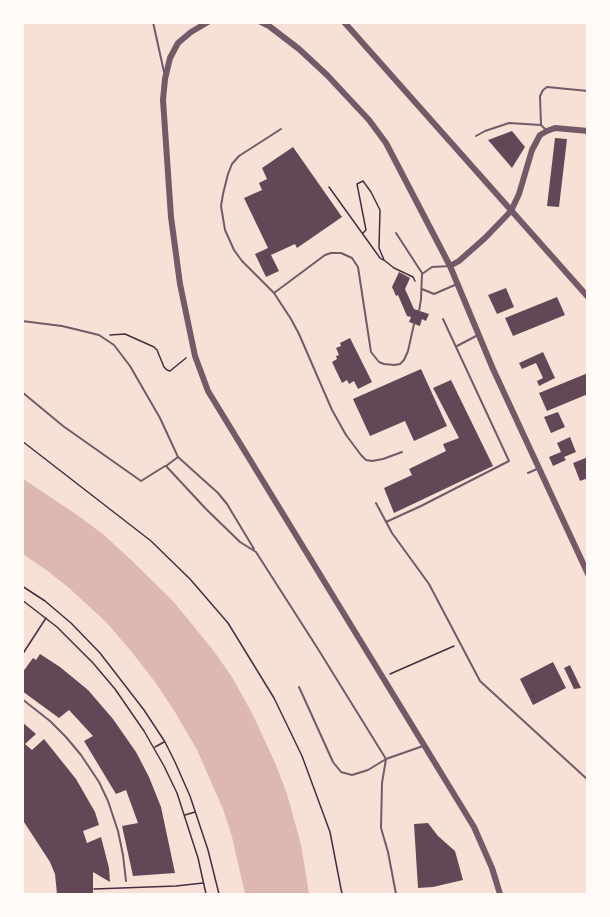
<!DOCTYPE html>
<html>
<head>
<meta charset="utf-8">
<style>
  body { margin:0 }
  #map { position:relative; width:610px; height:917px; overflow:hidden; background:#f7e1d7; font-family:Lato,sans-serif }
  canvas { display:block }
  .frame { position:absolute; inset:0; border:24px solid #fffaf5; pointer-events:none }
</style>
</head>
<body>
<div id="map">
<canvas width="610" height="917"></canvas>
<div class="frame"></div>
</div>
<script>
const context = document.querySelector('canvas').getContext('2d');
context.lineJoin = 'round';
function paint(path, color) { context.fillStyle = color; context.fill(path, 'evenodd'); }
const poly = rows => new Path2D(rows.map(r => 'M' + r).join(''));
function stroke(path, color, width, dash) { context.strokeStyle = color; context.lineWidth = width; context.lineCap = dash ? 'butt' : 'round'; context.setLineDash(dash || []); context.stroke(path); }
paint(poly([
  [22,478,80,517,104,535,129,558,173,601,213,650,232,677,253,715,276,765,287,794,297,830,302,850,309,894,245,894,232,837,223,809,197,750,175,712,155,682,131,651,106,622,69,588,49,572,23,554]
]), '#dcb8b0');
paint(poly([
  [512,131,525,147,512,168,488,140],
  [555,138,567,139,559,207,547,206],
  [293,147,342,217,297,248,295,244,271,255,279,271,266,277,255,254,268,248,244,198,262,190,259,183,267,179,262,168],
  [399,272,410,278,405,289,414,309,429,314,426,321,422,319,420,326,409,322,411,317,407,316,398,295,396,296,392,287],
  [506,288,514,307,497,314,488,295],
  [557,297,565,315,513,336,505,318],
  [350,338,372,382,358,389,354,381,349,384,347,380,342,383,332,362,337,359,336,356,339,355,336,348,341,346,340,343],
  [543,352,555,378,539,386,537,381,543,378,536,363,522,369,519,363],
  [421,369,447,426,414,441,405,421,370,436,353,399],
  [588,373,588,394,547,411,539,393],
  [451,380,493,466,394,513,384,488,412,475,409,469,446,451,443,444,459,438,433,388],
  [558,412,565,427,551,433,544,417],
  [570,437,576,452,564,457,566,460,553,466,549,457,561,452,557,443],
  [588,457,588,478,580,481,573,463],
  [40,654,60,667,88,690,113,719,136,752,149,777,161,807,175,873,133,876,122,826,138,823,126,790,116,794,84,741,93,736,69,710,59,718,22,691,22,673,33,658,36,660],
  [553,662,566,688,533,705,520,679],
  [570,665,581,688,574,689,564,668],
  [22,722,36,734,25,744,32,750,44,739,76,779,95,812,99,825,83,831,87,843,101,837,109,868,110,882,93,872,93,894,57,894,55,874,50,862,22,819],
  [428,823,438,836,455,851,463,880,433,887,418,888,414,824]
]), '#644757');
stroke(poly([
  [329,187,380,258,383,260],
  [363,233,366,230,357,184,363,181,371,192,380,210,379,248,384,260,394,268],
  [394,268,413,277,415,281],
  [110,335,125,334,154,347,157,350,164,367,167,370,170,371,186,358],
  [22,441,151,541,190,579,228,623,274,698,302,756,330,832,342,894],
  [22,586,45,601,71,623,100,653,144,710,165,742,175,762,190,796,208,850,219,894],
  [22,600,57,627,93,663,115,689,144,731,164,766,177,793,198,858,206,894],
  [22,655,46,618],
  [390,674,454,646],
  [155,747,164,742],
  [185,815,195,812],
  [94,889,176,886,203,883]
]), '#4a2c40', 1.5);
stroke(poly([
  [153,22,164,72],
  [541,125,540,96,543,90,547,87,588,91],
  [281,129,239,156,232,164,228,174,223,194,221,206,225,230,234,250,242,261,274,293,291,319,299,334,332,410,346,435,361,455,366,460,372,461,383,459,402,452],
  [476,136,485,131,509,123,541,125,547,131],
  [396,233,422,273],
  [422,289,434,294,457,284],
  [274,293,325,255,331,253,341,253,352,258,358,267,371,352,379,362,384,364,394,365,400,364,404,360,408,351,414,324],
  [419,311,421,299,422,274,432,267,450,266],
  [22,321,62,326,99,335,114,345,130,366,160,418,178,457,218,493,227,504,254,549],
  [457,346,478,335],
  [22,392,63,426,141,481,165,466],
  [178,457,166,466,206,509,240,542,256,552,318,649,386,759,382,783,381,828,388,852,396,894],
  [528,473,539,468],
  [376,503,392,533,429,584,480,681,588,780],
  [386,522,421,506,509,461,443,319],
  [299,687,333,762,341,772,352,775,368,770,386,759,423,746],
  [22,699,50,721,66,737,81,755,99,782,108,801,118,831,123,855,126,881]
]), '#755966', 2);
stroke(poly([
  [208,22,191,32,178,43,170,58,165,79,163,100,171,217,180,284,195,356,208,391,474,827,492,868,500,894],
  [261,22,269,26,299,49,327,75,369,120,386,143,450,266,493,369,588,574],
  [344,22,588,297],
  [450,266,459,261,485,238,511,211,519,194,532,150,540,135,547,131,555,128,588,131]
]), '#755966', 6);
</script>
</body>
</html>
